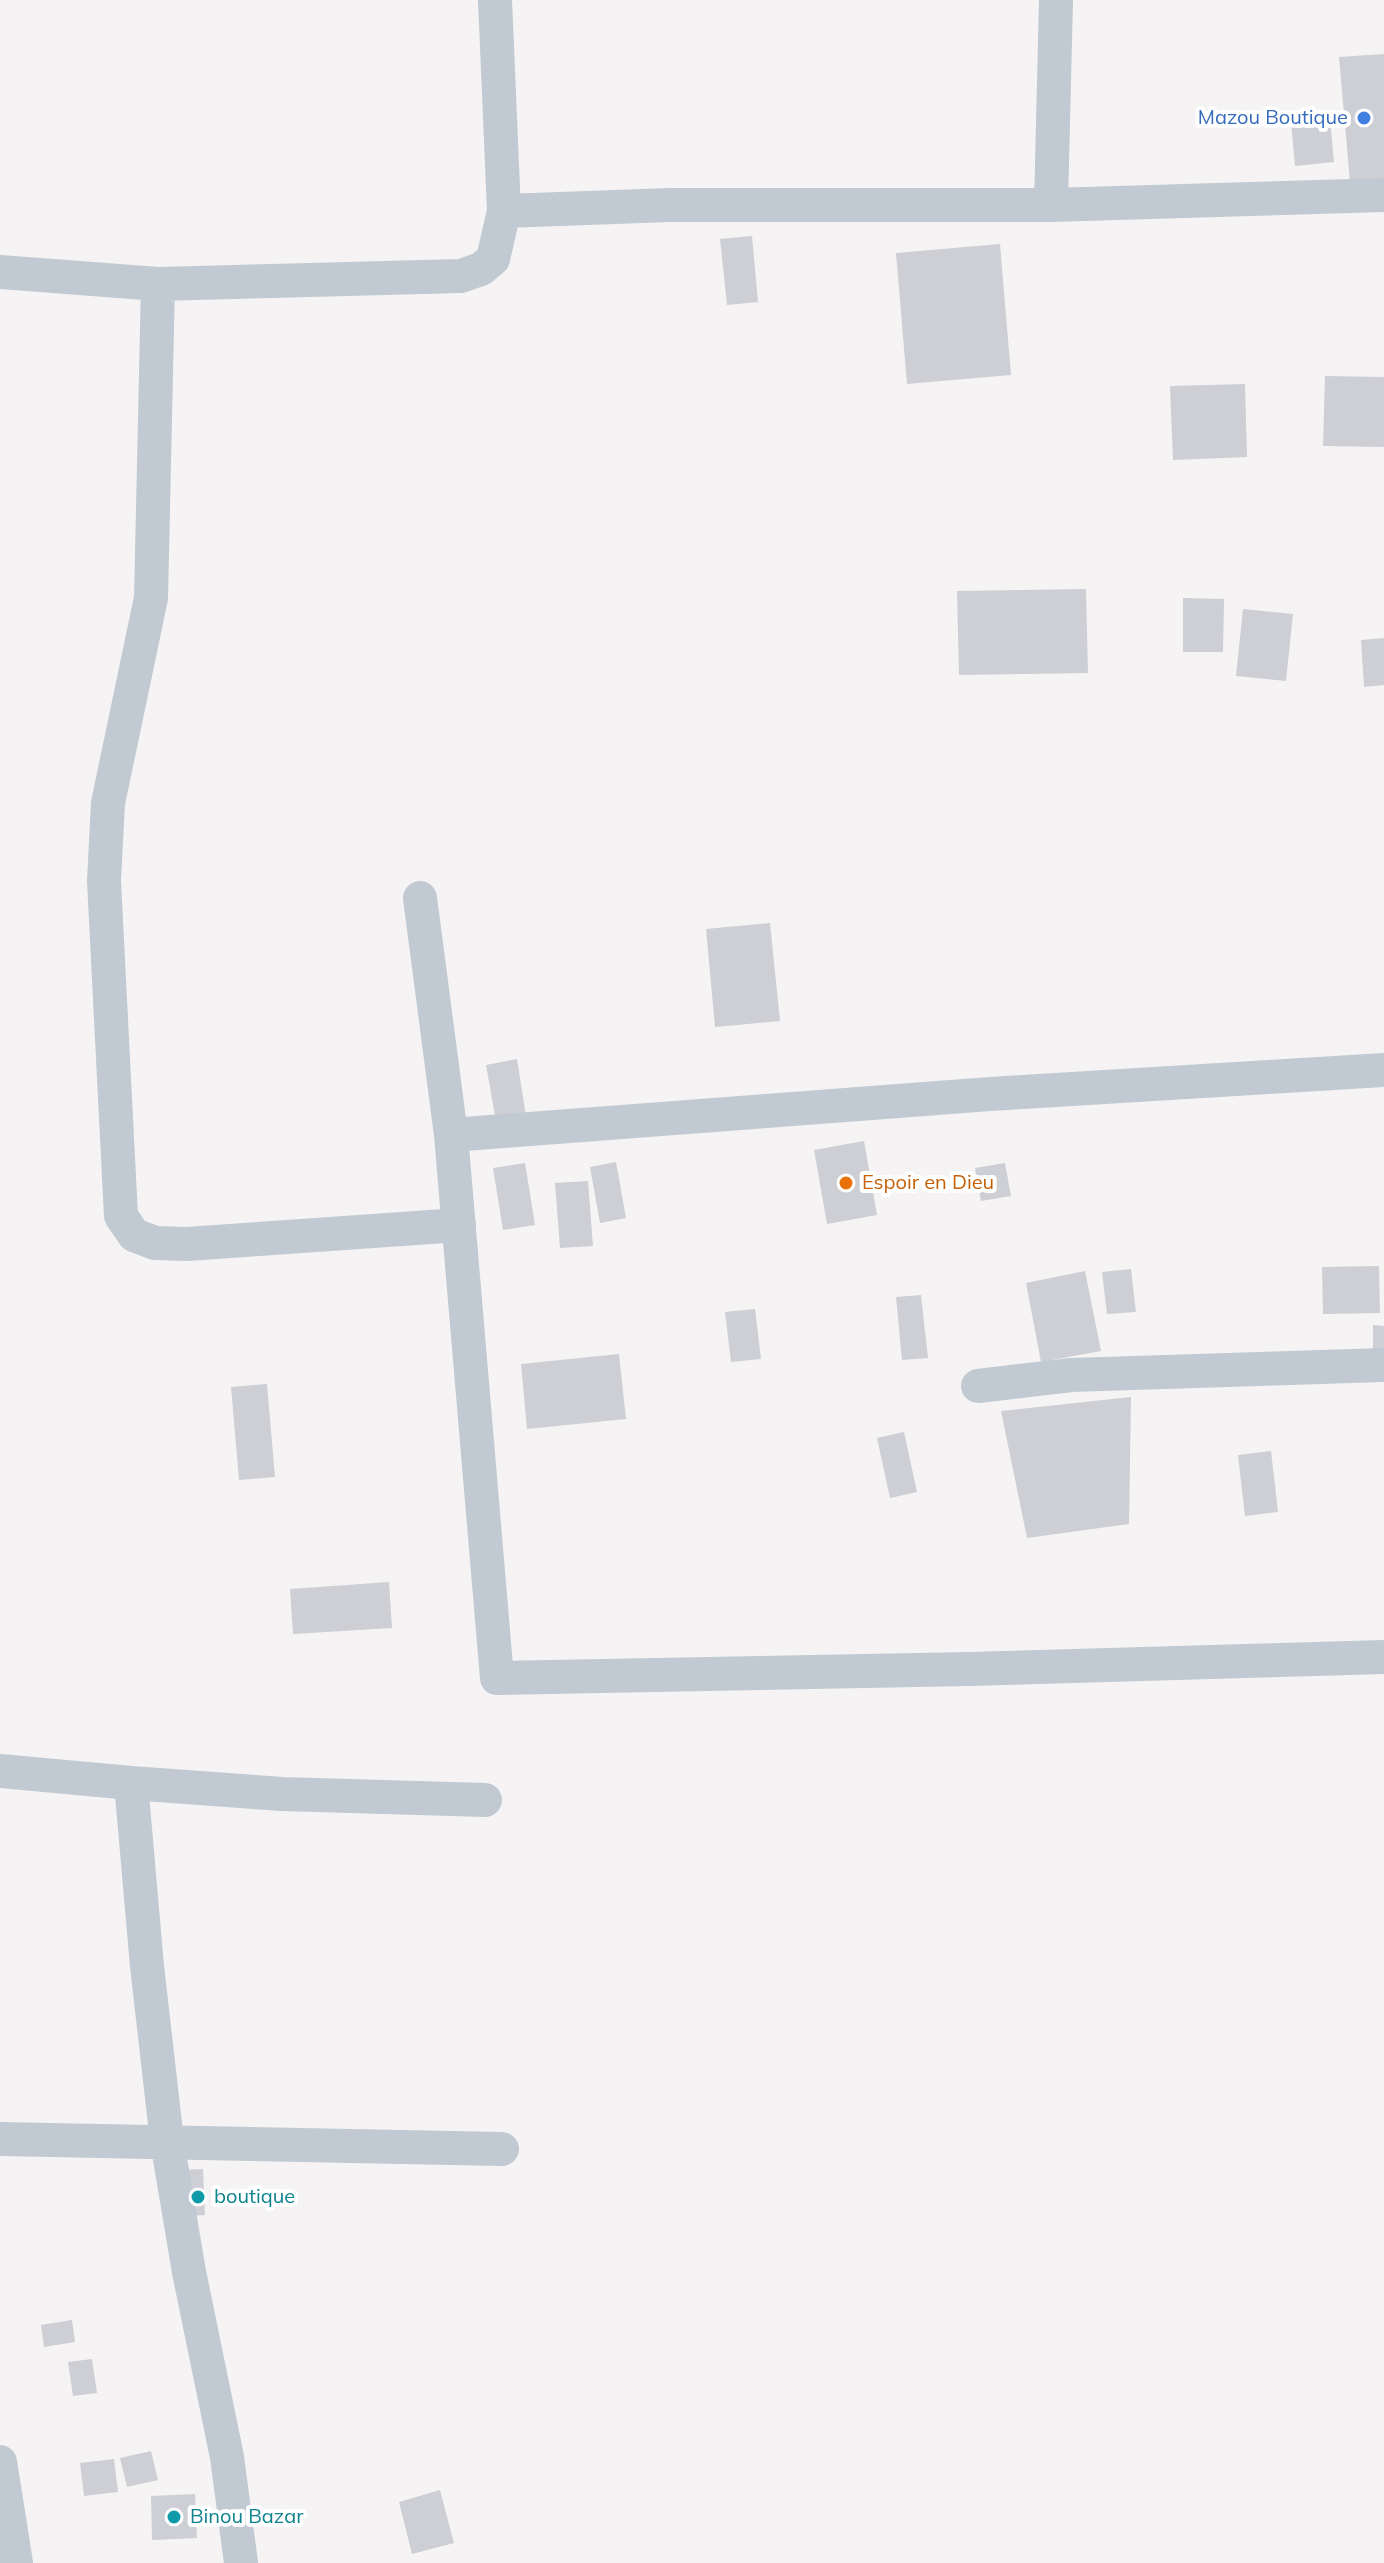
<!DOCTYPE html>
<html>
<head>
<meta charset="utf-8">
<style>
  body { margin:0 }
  canvas { display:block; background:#f5f3f3 }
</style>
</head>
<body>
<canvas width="1384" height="2563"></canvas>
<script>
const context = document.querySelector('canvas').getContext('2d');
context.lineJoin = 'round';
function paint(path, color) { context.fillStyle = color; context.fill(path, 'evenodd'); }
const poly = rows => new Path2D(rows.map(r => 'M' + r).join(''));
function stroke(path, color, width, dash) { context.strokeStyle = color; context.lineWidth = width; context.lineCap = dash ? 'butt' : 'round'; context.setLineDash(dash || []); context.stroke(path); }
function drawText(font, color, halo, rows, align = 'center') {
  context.font = font + ' Mulish,sans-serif'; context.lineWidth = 8; context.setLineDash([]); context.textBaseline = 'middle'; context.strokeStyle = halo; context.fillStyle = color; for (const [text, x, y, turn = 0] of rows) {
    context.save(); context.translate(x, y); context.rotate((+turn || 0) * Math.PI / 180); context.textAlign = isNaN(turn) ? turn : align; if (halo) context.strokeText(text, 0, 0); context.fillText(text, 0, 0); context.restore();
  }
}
paint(poly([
  [1384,54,1384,179,1350,182,1339,57],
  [1330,120,1334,162,1295,166,1291,123],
  [752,236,758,302,727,305,720,239],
  [1000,244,1011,375,907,384,896,253],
  [1325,376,1384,377,1384,447,1323,446],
  [1245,384,1247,457,1173,460,1170,386],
  [1086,589,1088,673,959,675,957,591],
  [1183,598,1224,599,1223,652,1183,652],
  [1243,609,1293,614,1286,681,1236,676],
  [1384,638,1384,685,1364,687,1361,640],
  [770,923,780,1021,715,1027,706,929],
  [517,1059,526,1116,496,1121,486,1065],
  [864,1141,877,1215,827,1224,814,1150],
  [616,1162,626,1218,600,1223,590,1167],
  [525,1163,535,1225,503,1230,493,1168],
  [1005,1163,1011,1196,981,1201,975,1168],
  [588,1181,593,1246,560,1248,555,1183],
  [1379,1266,1380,1313,1323,1314,1322,1267],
  [1131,1269,1136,1312,1107,1314,1102,1272],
  [1085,1271,1101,1351,1041,1362,1026,1283],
  [921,1295,928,1358,902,1360,896,1297],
  [755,1309,761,1359,731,1362,725,1312],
  [1373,1325,1384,1326,1384,1361,1373,1360],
  [619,1354,626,1419,527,1429,521,1364],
  [267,1384,275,1477,239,1480,231,1387],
  [1131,1397,1129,1524,1027,1538,1001,1411],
  [904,1432,917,1492,890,1498,877,1438],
  [1271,1451,1278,1512,1245,1516,1238,1455],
  [389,1582,392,1628,293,1634,290,1589],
  [203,2169,205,2215,185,2216,183,2170],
  [72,2320,75,2342,44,2347,41,2325],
  [92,2359,97,2393,73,2396,68,2362],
  [151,2451,158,2480,127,2487,120,2458],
  [114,2459,118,2492,84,2496,80,2463],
  [440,2490,454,2543,412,2554,399,2502],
  [195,2494,197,2538,152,2540,151,2496]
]), '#cdcfd5');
stroke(poly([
  [1051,205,1056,0],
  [504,211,670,205,1051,205,1384,195],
  [0,272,158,284,461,276,481,269,493,259,504,211,495,0],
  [158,284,151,598,108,803,104,881,121,1216,134,1235,155,1243,187,1244,459,1225],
  [420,898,451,1135],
  [1384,1070,990,1094,451,1135,497,1678,970,1669,1384,1657],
  [978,1386,1071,1375,1384,1365],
  [0,1771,131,1783],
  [0,2139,502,2149],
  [0,2462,16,2563],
  [241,2563,227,2457,189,2272,167,2141,147,1966,131,1783,282,1794,485,1800]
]), '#c1cad2', 34);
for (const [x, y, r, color] of [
  [1364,118,8,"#3f7fe0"],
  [846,1183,8,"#e8710a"],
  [198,2197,8,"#0f9aa8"],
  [174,2517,8,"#0f9aa8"]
]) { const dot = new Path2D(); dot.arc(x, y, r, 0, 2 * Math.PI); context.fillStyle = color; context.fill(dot); stroke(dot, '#fff', 3); }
drawText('20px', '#366cbe', '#fff', [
  ["Mazou Boutique",1348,118]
], 'right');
drawText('20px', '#c56008', '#fff', [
  ["Espoir en Dieu",862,1183]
], 'left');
drawText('20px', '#0d838f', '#fff', [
  ["boutique",214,2197],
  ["Binou Bazar",190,2517]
], 'left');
</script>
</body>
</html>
